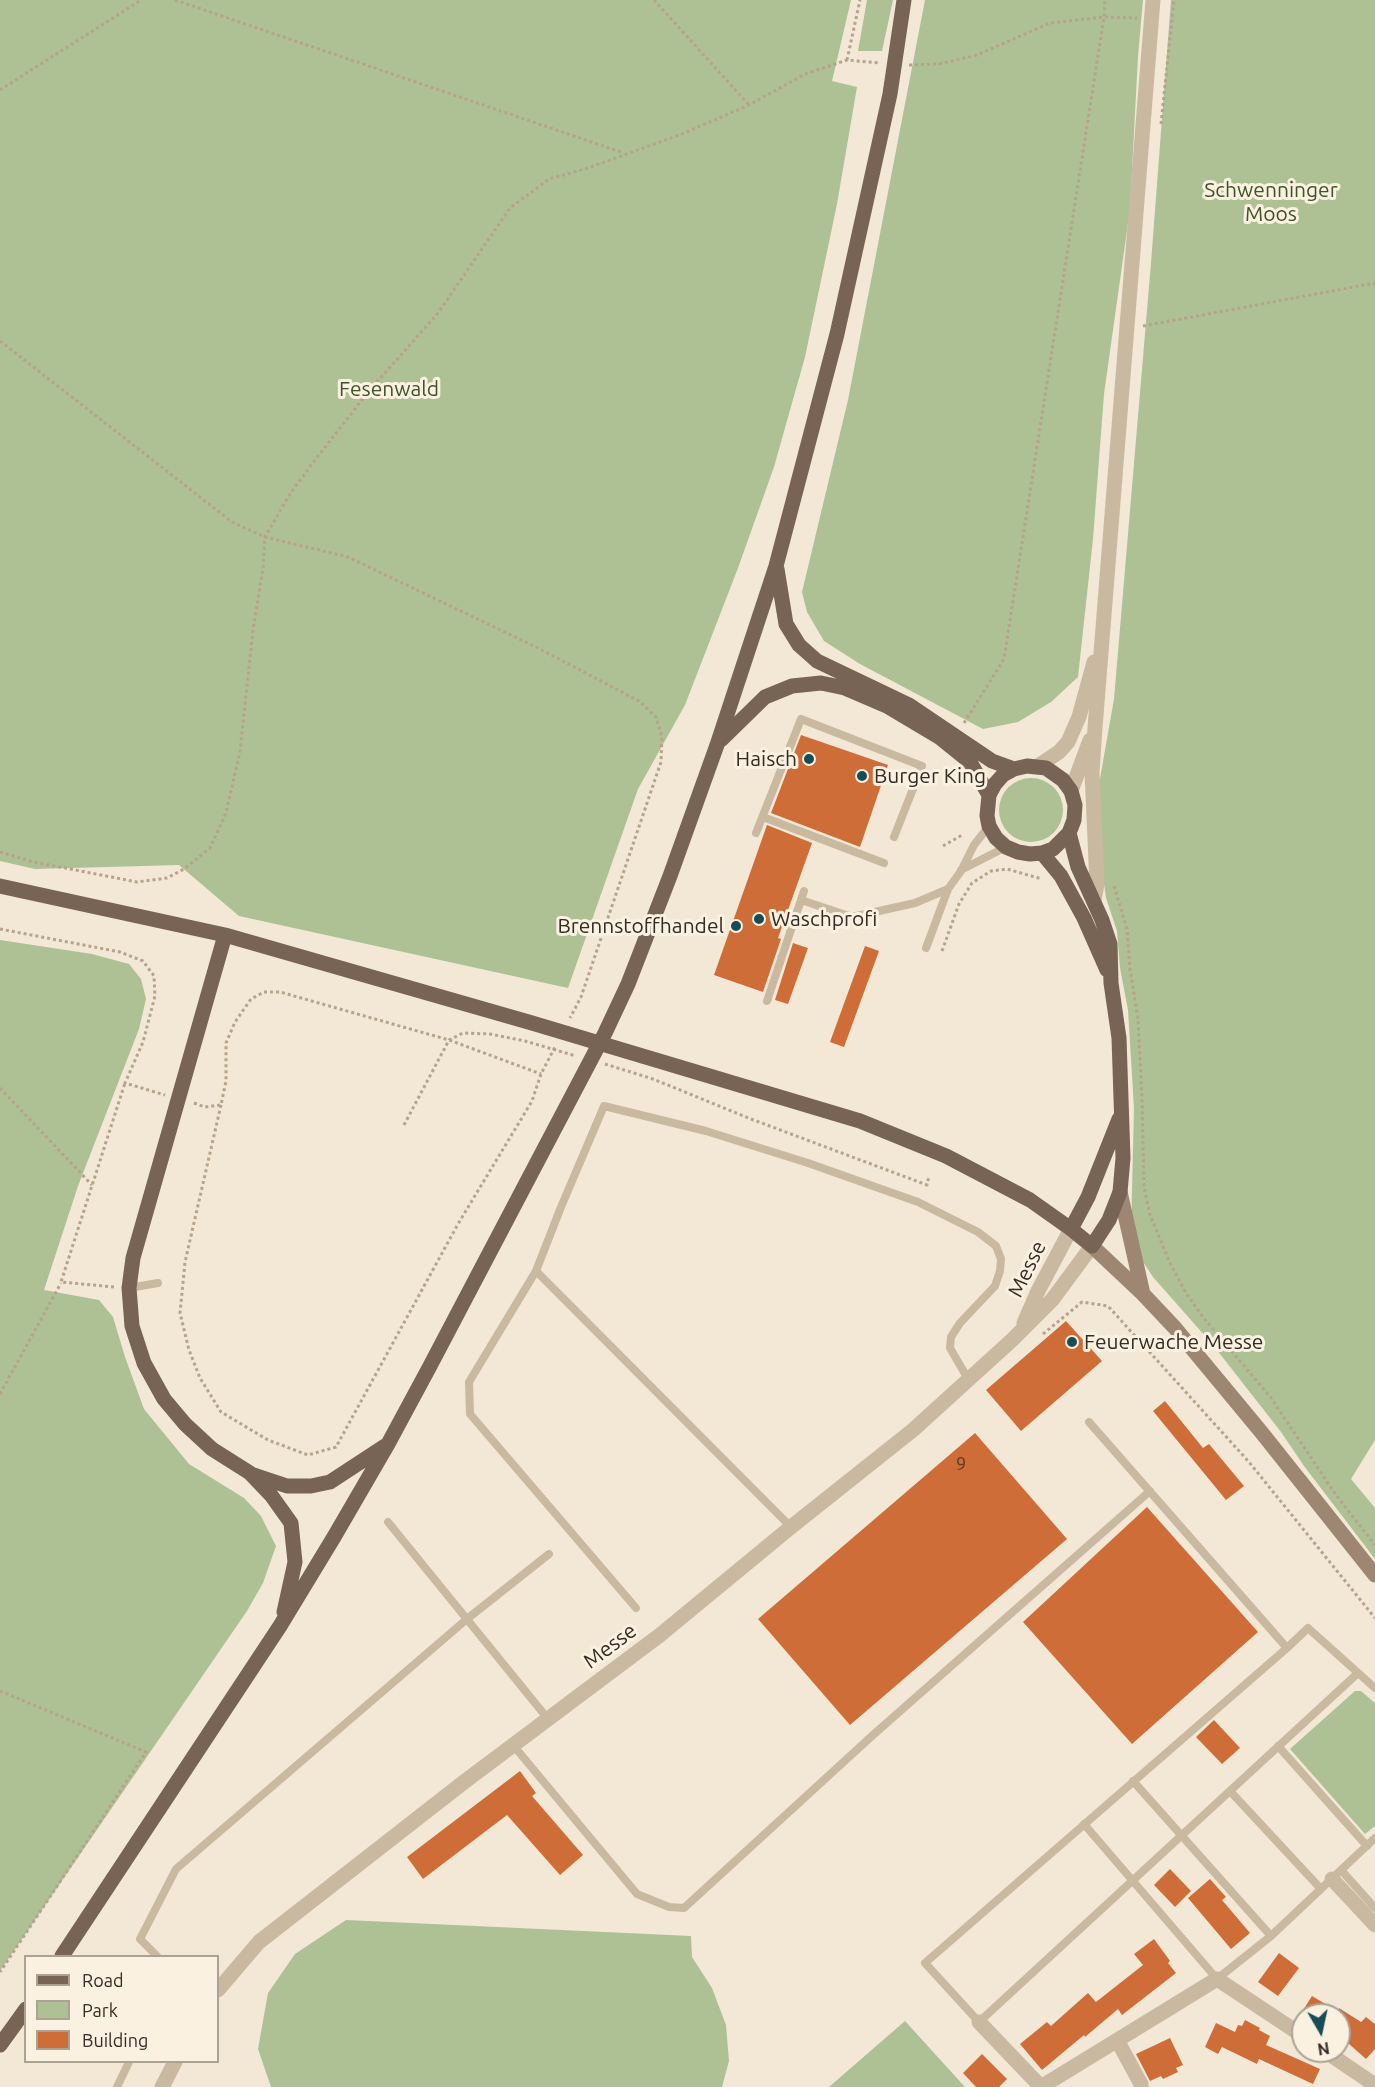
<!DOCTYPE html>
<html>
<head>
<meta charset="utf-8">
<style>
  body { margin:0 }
  #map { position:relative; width:1375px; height:2087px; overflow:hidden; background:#f2e8d5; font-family:Ubuntu,sans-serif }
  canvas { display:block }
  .legend { position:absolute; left:24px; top:1955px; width:195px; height:108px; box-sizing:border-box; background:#faf1e1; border:2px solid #aba295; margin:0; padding:8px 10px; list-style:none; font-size:18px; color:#342b24 }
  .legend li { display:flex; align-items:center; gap:12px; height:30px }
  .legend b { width:30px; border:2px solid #aba295 }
  .north { position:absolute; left:1291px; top:2003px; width:60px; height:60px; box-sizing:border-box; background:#faf1e1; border:2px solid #aba295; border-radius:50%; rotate:171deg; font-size:16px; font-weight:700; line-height:24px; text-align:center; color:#342b24 }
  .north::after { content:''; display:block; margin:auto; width:21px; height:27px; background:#184c57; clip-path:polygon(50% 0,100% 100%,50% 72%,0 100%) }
</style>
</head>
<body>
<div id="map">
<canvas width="1375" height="2087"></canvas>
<ul class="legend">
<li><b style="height:8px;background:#776454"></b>Road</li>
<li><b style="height:16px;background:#adc195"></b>Park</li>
<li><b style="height:16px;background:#ce6d37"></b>Building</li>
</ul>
<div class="north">N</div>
</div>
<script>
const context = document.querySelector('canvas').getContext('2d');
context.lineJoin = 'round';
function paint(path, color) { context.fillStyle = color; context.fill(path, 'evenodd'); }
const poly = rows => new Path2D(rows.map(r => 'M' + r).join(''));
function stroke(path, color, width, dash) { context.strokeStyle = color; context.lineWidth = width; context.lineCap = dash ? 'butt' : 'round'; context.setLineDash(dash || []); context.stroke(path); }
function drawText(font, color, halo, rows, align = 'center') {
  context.font = font + ' Ubuntu,sans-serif'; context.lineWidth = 6; context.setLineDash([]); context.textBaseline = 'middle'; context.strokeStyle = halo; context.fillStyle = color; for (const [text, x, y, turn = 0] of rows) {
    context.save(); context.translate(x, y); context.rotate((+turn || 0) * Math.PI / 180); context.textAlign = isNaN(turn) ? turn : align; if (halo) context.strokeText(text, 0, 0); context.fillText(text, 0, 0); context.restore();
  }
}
paint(poly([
  [0,0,851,0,832,81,857,87,837,204,805,357,774,467,738,568,685,705,638,789,568,988,239,916,179,865,35,869,0,861],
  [867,0,893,0,882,51,858,51],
  [925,0,1143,0,1138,56,1130,209,1104,394,1093,539,1078,677,1051,702,1018,722,983,729,860,664,824,641,807,612,802,592,848,400],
  [1171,0,1375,0,1375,1440,1351,1479,1375,1508,1375,1559,1304,1466,1281,1432,1213,1345,1153,1277,1138,1254,1131,1232,1134,1108,1128,1010,1120,968,1117,931,1106,898,1100,855,1098,790,1114,699,1151,263],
  '999 810a32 32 0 1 1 64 0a32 32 0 1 1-64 0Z',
  [0,940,92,954,129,964,141,979,146,999,139,1029,78,1186,44,1290,99,1300,113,1317,125,1357,144,1409,189,1464,244,1498,261,1516,276,1546,263,1583,247,1611,0,1971],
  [1355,1691,1361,1691,1375,1703,1375,1826,1365,1834,1290,1749],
  [346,1920,691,1936,692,1957,712,1988,726,2025,729,2061,722,2087,271,2087,258,2049,268,1993,295,1954],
  [905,2021,965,2087,829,2087]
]), '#adc195');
paint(poly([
  [801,735,888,765,860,847,771,813],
  [767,825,812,843,778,938,781,939,763,992,714,975],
  [793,943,808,948,788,1004,775,1000],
  [865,946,879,951,844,1047,830,1042],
  [1066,1321,1102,1361,1021,1431,986,1390],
  [1165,1401,1203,1448,1209,1444,1244,1486,1226,1500,1153,1411],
  [975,1433,1067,1539,850,1725,758,1619],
  [1147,1507,1258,1632,1132,1744,1023,1622],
  [1214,1720,1240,1748,1222,1764,1196,1737],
  [520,1771,536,1793,532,1796,583,1855,560,1875,507,1815,423,1879,407,1857],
  [1170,1869,1191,1891,1175,1907,1154,1885],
  [1210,1879,1226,1897,1222,1900,1250,1933,1231,1949,1188,1898],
  [1154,1939,1170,1961,1168,1963,1176,1973,1122,2015,1118,2009,1085,2037,1084,2035,1042,2070,1020,2044,1047,2022,1051,2026,1088,1993,1096,2002,1143,1965,1134,1954],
  [1279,1953,1299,1968,1278,1996,1258,1982],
  [1312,1996,1339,2012,1339,2008,1361,2022,1366,2017,1375,2024,1375,2049,1366,2059,1339,2035,1339,2015,1300,2015],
  [1245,2020,1260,2028,1259,2030,1270,2036,1266,2045,1320,2069,1313,2084,1259,2059,1257,2064,1222,2047,1218,2054,1205,2047,1216,2023,1235,2032,1238,2025,1242,2026],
  [1170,2038,1183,2065,1176,2068,1178,2072,1163,2079,1161,2076,1150,2081,1136,2054],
  [982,2054,1007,2079,999,2087,976,2087,963,2073]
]), '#ce6d37');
stroke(poly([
  [175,0,624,153],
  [654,0,749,105],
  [847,60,860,0],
  [909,65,939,64,977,55,1050,23,1104,17,1137,18],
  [0,90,141,0],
  [1161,124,1174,0],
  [1143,326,1375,283],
  [0,341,232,522,265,537,348,557,536,647,639,701,656,717,662,737,661,762,581,997,570,1018],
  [964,723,1004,659,1104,17,1105,0],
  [943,846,962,835],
  [0,852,34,862,137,882,167,878,184,869,210,848,226,813,240,751,253,630,263,568,265,537,290,494,315,460,369,391,438,313,510,208,549,179,588,168,682,134,749,105,805,74,847,60,879,63],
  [1114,886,1127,929,1130,969,1138,1019,1142,1100,1144,1187,1150,1215,1170,1263,1186,1293,1203,1317,1271,1398,1336,1495,1375,1545],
  [0,929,120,952,143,961,154,976,155,996,143,1042,125,1083,165,1095],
  [942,951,959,904,972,883,991,871,1007,869,1042,879],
  [605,1064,653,1079,751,1119,927,1185,929,1176],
  [0,1088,92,1185],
  [194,1103,205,1107,221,1105,226,1081,226,1043,235,1022,251,999,264,992,280,992,449,1040,541,1074],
  [221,1105,185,1262,180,1313,189,1350,200,1378,221,1412,268,1440,308,1455,336,1447,458,1224,532,1101,541,1074,556,1045],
  [404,1125,449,1040,463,1033,490,1034,525,1041,576,1056],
  [114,1287,61,1282,125,1083],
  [1043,1334,1082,1302,1108,1306,1249,1462,1375,1618],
  [0,1394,61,1283],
  [0,1691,146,1752,0,1972]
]), '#b6a38b', 3, [3, 3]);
stroke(poly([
  [763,817,884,863],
  [756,833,801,719,922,766,894,837],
  [961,870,1006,847],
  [804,891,801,900,852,917,915,903,948,889],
  [926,948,948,889,961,871,974,845,989,826],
  [767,1001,801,900],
  [536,1271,791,1527],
  [129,1288,158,1283],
  [1089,1422,1287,1648],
  [388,1522,548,1719],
  [636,1608,470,1414,469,1382,536,1271,561,1207,604,1106,706,1131,808,1163,918,1202,978,1232,996,1246,1001,1259,1000,1271,995,1286,960,1323,951,1337,950,1348,968,1379],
  [1358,1673,979,2022,925,1963,1287,1648,1308,1628,1375,1688],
  [513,1745,637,1894,669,1907,684,1908,873,1735,1150,1491],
  [1278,1746,1367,1846],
  [1133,1781,1271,1936],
  [1230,1791,1321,1889],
  [1084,1824,1217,1979,1271,1936,1375,1838],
  [1341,1870,1375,1908],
  [157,1956,140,1939,176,1869,467,1619,549,1554],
  [117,2087,129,2062]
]), '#cab9a1', 8);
stroke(poly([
  [1024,1323,1038,1291,1071,1229],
  [1332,1879,1375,1925],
  [218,1990,259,1942,464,1782,660,1635,791,1527,913,1430,1012,1340,1052,1300,1092,1246],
  [979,2022,1041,2087],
  [1117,2040,1141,2084,1141,2087],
  [1325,2051,1375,2085],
  [162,2087,175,2062],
  [1041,2087,1217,1979,1303,2036]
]), '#cab9a1', 15);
stroke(poly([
  [1038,766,1059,752,1068,742,1079,717,1094,662],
  [1071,791,1090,740],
  [1094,900,1097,884,1092,772,1095,728,1153,0]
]), '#cab9a1', 15);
stroke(poly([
  [1120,1192,1143,1294],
  [1092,1246,1143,1294,1175,1328,1262,1433,1375,1575]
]), '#9e8772', 15);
stroke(poly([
  [777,569,786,624,799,645,817,661,909,705,992,761,1014,769],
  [721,740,765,697,792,686,821,683,845,688,887,706,939,737,970,762,989,795,987,816,989,826,996,838,1006,847,1018,852,1030,854,1042,853,1053,849,1069,833,1074,820,1075,805,1071,791,1063,780,1046,768,1027,766,1014,769,1003,775,995,784,989,795],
  [1042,853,1061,876,1084,918,1107,970],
  [0,886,225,935,532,1023,860,1121,946,1156,1030,1200,1071,1229,1092,1246,1109,1220,1120,1192,1123,1158,1119,1038,1111,983,1110,944,1102,920,1078,867,1069,833],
  [225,935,133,1258,129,1288,132,1326,144,1363,164,1399,185,1424,212,1449,250,1473,271,1495,291,1523,295,1562,284,1612],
  [1071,1229,1088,1197,1119,1119],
  [254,1475,287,1486,311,1486,330,1482,385,1446],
  [62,1956,280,1626,334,1537,388,1444,430,1366,605,1033,628,984,670,876,717,745,776,566,837,334,890,94,904,0],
  [0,2045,26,2009]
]), '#776454', 15);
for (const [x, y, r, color] of [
  [809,759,6,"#184c57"],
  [862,776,6,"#184c57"],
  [759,919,6,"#184c57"],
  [736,926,6,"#184c57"],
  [1072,1342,6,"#184c57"]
]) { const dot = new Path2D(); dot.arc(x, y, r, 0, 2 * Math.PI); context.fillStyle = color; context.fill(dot); stroke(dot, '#faf1e1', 2); }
drawText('18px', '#5a3c29', null, [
  ["9",961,1464]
]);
drawText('21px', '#3e5327', '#faf1e1', [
  ["Schwenninger",1271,190],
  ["Moos",1271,214],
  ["Fesenwald",389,389]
]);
drawText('21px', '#342b24', '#faf1e1', [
  ["Haisch",797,759,"right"],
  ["Burger King",874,776],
  ["Waschprofi",771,919],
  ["Brennstoffhandel",724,926,"right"],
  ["Feuerwache Messe",1084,1342]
], 'left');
drawText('21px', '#342b24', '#faf1e1', [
  ["Messe",1027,1269,-64],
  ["Messe",610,1646,-37]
]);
</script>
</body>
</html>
